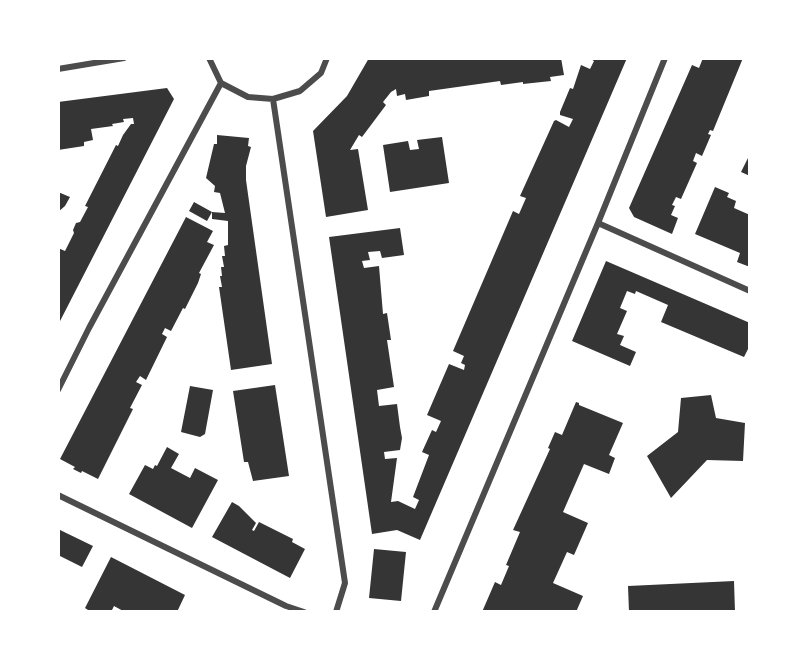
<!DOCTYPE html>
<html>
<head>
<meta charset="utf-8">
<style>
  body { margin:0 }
  #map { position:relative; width:808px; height:670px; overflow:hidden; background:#fff; font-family:"IBM Plex Sans",sans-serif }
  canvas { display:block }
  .frame { position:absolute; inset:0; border:60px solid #fff; pointer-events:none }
</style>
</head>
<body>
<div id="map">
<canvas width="808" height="670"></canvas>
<div class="frame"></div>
</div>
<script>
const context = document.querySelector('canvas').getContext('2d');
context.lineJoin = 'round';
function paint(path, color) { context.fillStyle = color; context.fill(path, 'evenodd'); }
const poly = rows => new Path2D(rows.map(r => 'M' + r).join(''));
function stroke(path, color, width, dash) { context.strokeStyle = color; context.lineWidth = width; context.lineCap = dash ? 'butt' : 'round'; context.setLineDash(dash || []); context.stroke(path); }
paint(poly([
  [369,58,561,58,564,75,550,77,551,81,523,84,523,82,501,85,500,81,429,91,429,96,406,100,405,94,397,96,396,89,391,92,383,102,386,105,362,137,359,135,350,150,358,149,368,210,326,217,313,131,347,96],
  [589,58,627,58,420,540,397,530,372,534,329,237,400,228,404,255,382,258,380,251,368,252,370,260,362,261,364,268,379,266,383,314,387,313,391,340,387,340,394,387,377,390,379,406,397,404,400,427,402,438,400,450,384,452,385,459,397,458,391,502,398,501,415,509,419,500,413,497,429,455,422,452,432,430,436,432,441,421,427,415,449,364,464,370,465,365,461,363,464,356,453,351,513,211,519,214,526,198,520,196,554,121,556,120,569,127,573,119,560,115,560,112,570,88,573,89,581,65,590,69,594,61],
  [703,58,743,58,713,131,710,130,708,134,711,135,702,156,696,153,693,161,697,163,681,199,676,197,672,205,675,206,671,215,678,218,672,234,634,217,629,208,692,65,699,68],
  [167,88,174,99,58,325,58,248,65,251,74,233,73,230,76,223,80,222,88,207,85,206,116,145,118,146,123,135,131,124,134,124,133,118,123,119,124,122,112,124,113,126,91,129,93,140,84,142,84,146,58,150,58,102],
  [217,135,249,138,248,146,251,147,246,166,246,180,272,364,231,370,219,287,222,287,220,276,222,276,221,267,224,267,222,256,225,256,224,246,228,245,228,221,212,219,212,212,225,213,220,193,214,192,215,186,206,178,214,144,217,144],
  [442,137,449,183,390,192,383,145,408,141,410,150,419,149,417,140],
  [750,154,750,176,741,172],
  [715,187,729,193,727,197,736,201,734,208,750,215,750,267,737,262,740,253,695,234],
  [58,192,70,197,65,206,58,212],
  [194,202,212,212,207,221,189,211],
  [186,217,213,231,207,242,214,245,199,273,201,274,198,283,185,309,183,308,171,331,165,328,162,334,167,337,146,380,140,376,136,382,142,385,130,408,133,409,98,479,82,471,81,473,73,469,75,467,60,459],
  [606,261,750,323,750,345,744,357,661,322,668,305,636,291,635,294,627,291,620,308,627,311,617,334,624,336,620,345,636,352,630,366,572,341],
  [275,385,289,476,253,481,248,462,244,462,233,391],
  [190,386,213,390,205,434,200,437,181,432],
  [711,395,716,418,745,423,743,461,707,460,671,498,647,456,678,432,681,398],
  [576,402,579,403,579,405,623,423,609,455,615,458,609,474,584,464,563,512,588,523,574,555,567,552,553,583,583,596,576,612,482,612,495,582,501,585,509,566,506,565,520,532,513,530,550,449,548,448,555,432,562,435],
  [167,447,179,454,171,468,190,478,195,468,218,480,192,528,129,494,145,465,153,469,155,465,157,466],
  [232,502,239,506,256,523,252,530,254,531,259,522,293,539,292,542,305,549,290,578,212,537],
  [58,529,93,546,82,567,58,555],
  [374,549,406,552,401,601,369,598],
  [111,557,185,595,177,612,125,612,114,606,111,612,91,612,85,608],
  [734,581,735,612,629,612,628,586]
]), '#353535');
stroke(poly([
  [209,58,221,83,248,97,273,99,300,91,321,73,327,58],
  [58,69,124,58],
  [273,99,345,583,336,612],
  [598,223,750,291],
  [58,390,89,328,221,83],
  [58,495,286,606,304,612],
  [434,612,598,223,665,58]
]), '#4c4c4c', 6);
</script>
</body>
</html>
